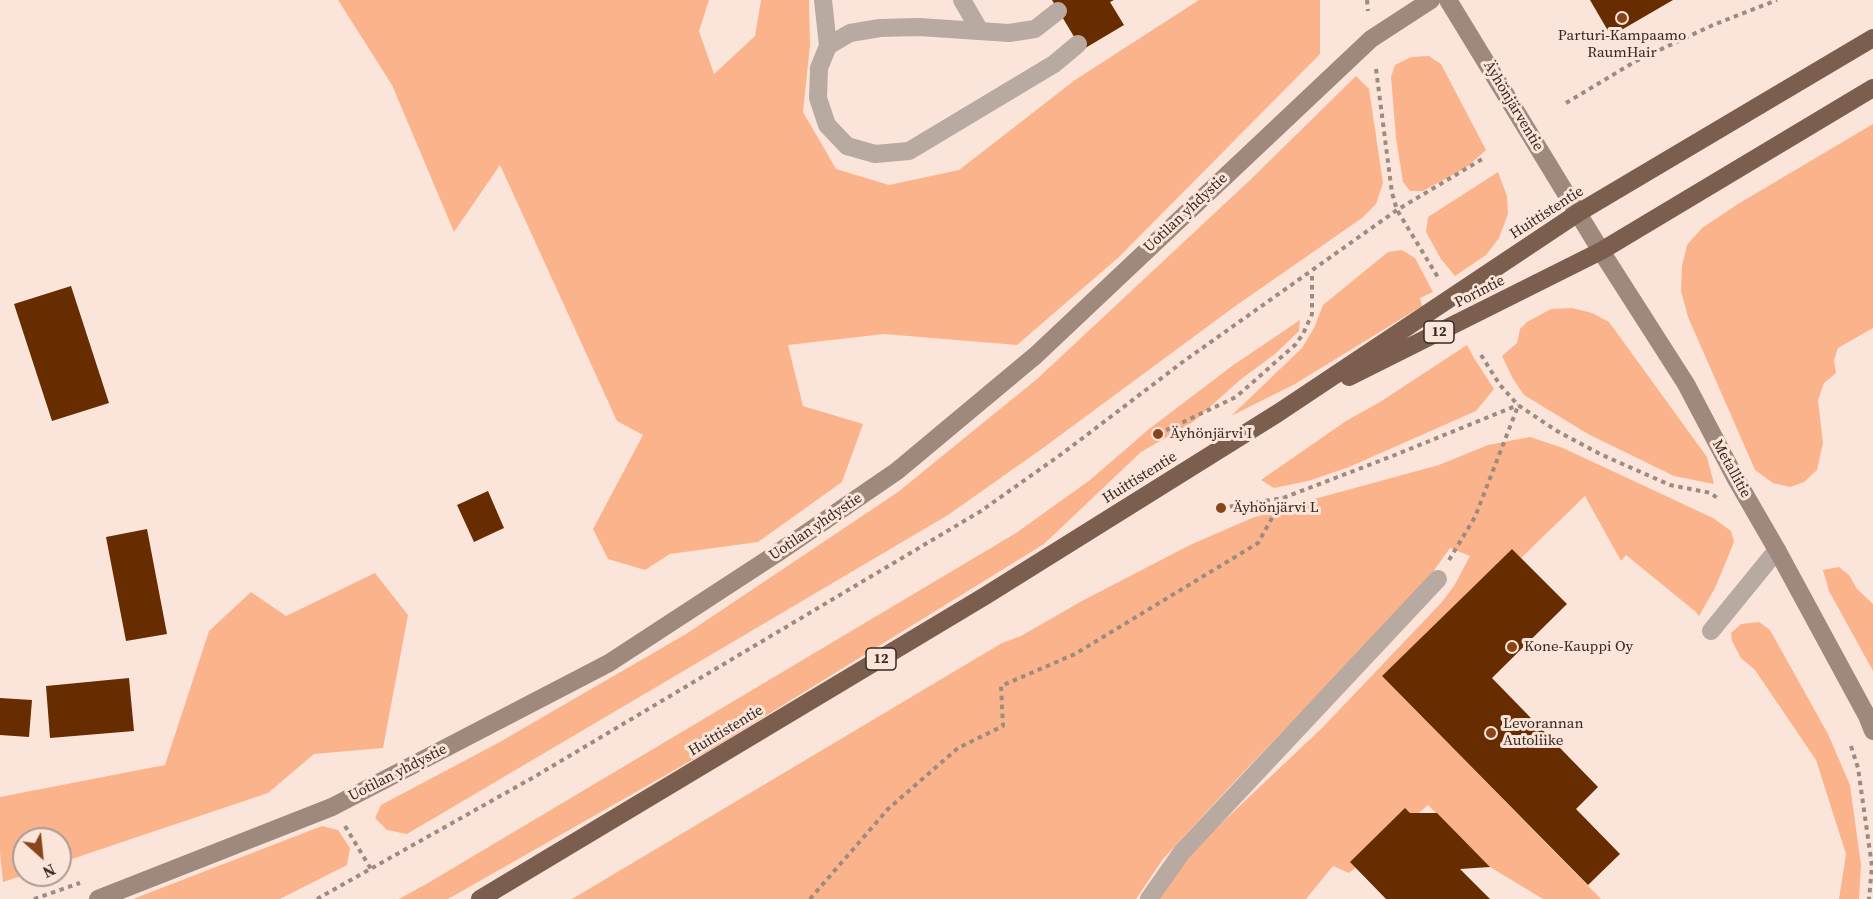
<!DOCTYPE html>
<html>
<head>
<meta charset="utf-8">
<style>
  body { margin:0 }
  #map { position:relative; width:1873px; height:899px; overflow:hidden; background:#fbe5da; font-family:"Source Serif 4",serif }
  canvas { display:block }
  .north { position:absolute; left:12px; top:827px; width:60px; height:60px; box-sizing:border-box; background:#fbe5da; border:2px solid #ac9a90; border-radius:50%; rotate:153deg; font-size:16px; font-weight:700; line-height:24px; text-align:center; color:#362922 }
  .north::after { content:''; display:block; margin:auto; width:21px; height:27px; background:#894519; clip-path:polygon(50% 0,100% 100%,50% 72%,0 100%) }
</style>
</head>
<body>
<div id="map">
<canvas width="1873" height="899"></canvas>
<div class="north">N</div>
</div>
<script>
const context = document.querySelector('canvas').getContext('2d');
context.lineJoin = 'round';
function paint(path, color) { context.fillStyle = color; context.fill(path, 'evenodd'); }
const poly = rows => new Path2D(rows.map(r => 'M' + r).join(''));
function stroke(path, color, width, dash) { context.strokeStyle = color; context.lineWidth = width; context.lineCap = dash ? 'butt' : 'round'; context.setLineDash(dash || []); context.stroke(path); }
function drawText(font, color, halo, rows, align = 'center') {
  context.font = font + ' "Source Serif 4",serif'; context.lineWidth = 6; context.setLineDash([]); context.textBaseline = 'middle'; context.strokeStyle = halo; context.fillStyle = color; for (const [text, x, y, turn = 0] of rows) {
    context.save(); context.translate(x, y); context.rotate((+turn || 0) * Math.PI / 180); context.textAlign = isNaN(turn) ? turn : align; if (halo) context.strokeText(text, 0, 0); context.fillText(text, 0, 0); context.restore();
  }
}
paint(poly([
  [338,0,709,0,699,31,714,74,755,36,761,0,809,0,810,45,803,112,836,169,889,185,959,170,1075,80,1199,0,1320,0,1320,54,1119,257,1017,345,884,334,788,345,803,406,863,424,842,482,758,542,670,554,645,570,608,559,593,529,643,435,617,421,500,165,454,232,392,85],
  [1429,56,1441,64,1486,150,1467,167,1423,191,1410,191,1403,182,1396,138,1391,77,1395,65,1411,57],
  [1356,76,1369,89,1383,183,1376,204,1362,218,1234,307,1043,448,948,515,407,834,387,830,375,818,381,805,498,743,686,634,898,492,1037,379,1249,181],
  [1873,124,1873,328,1838,348,1834,360,1836,373,1824,383,1818,400,1823,443,1817,470,1804,482,1790,487,1773,483,1755,470,1688,317,1681,291,1682,266,1687,245,1702,228,1738,204],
  [1498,172,1507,196,1508,214,1499,238,1486,255,1455,276,1441,259,1426,232,1428,217],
  [1402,250,1415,258,1433,292,1420,298,1422,306,1295,384,1231,416,1302,348,1314,328,1323,305,1388,252],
  [1572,308,1592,313,1609,322,1707,457,1714,484,1674,476,1588,434,1524,395,1513,379,1502,356,1517,343,1520,329,1527,322,1551,309],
  [1300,320,1299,331,1275,354,1240,380,1193,422,1141,452,1044,544,715,747,448,899,399,899,428,883,1016,533,1090,480,1149,429,1232,366],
  [1467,345,1474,358,1494,389,1476,411,1349,467,1308,481,1274,488,1261,480,1346,421,1380,402],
  [1530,437,1563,448,1713,518,1731,531,1734,542,1715,588,1699,616,1696,612,1626,555,1621,561,1585,496,1521,558,1512,549,1382,676,1601,899,1543,899,1490,867,1428,805,1349,873,1333,866,1306,899,1159,899,1191,852,1323,727,1441,603,1454,586,1470,556,1450,548,1425,583,1237,779,1163,859,1136,899,572,899,1002,643,1021,636,1080,602,1190,545,1252,518,1318,498,1439,465,1488,445],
  [1839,567,1849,575,1857,589,1873,604,1873,671,1829,591,1823,570],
  [375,573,408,615,383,748,314,754,268,793,60,863,60,839,24,839,25,875,3,882,0,852,0,797,165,765,209,631,251,592,286,616],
  [1759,622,1770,630,1828,734,1850,785,1861,865,1859,899,1839,899,1846,854,1816,760,1755,670,1741,658,1732,641,1731,633,1741,624],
  [322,826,338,830,350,848,347,865,280,899,133,899]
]), '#fbb38b');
paint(poly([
  [1052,0,1114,0,1110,2,1124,25,1082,50],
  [1590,0,1673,0,1611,36],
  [71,286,109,403,52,421,14,304],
  [488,491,504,528,474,542,457,505],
  [147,529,167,634,126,641,106,537],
  [1512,549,1567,604,1492,678,1598,787,1576,809,1620,854,1588,885,1382,676],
  [129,678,134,731,50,738,46,686],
  [0,698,32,700,29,737,0,735],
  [1405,808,1410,813,1437,813,1490,867,1460,869,1490,899,1386,899,1350,862]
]), '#672c00');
stroke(poly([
  [1367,0,1368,11],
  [1376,69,1392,193,1397,210,1439,279],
  [1566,103,1636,61,1713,25,1777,0],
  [1481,355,1500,385,1518,405,1557,431,1600,454,1670,485,1711,493,1717,498],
  [1158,434,1236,397,1295,345,1303,334,1312,314,1312,272],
  [1221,508,1283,498,1395,455,1518,405],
  [1449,560,1475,517,1518,406],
  [1851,746,1858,768,1872,866,1869,899],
  [345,826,371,869],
  [34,899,80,883],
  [317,899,534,777,981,511,1063,453,1184,361,1397,210,1484,158],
  [810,899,888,809,958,748,1003,726,1001,686,1075,654,1258,543,1283,498]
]), '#9d8b82', 4, [4.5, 4.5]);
stroke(poly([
  [823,0,828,46],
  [962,0,980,31],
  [1058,11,1035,29,1009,33,919,27,880,28,850,33,828,46,819,68,818,98,827,125,847,146,875,154,909,151,1054,64,1078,44],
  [1711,631,1777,550],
  [1149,899,1182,852,1438,579]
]), '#b8a9a1', 18);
stroke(poly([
  [1448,0,1601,251,1686,384,1736,479,1777,550,1867,716,1873,731],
  [98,899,332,807,609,663,776,554,897,471,1036,355,1371,39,1431,0]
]), '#9f897d', 18);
stroke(poly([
  [1349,377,1601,251,1873,88],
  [480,899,985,596,1278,413,1578,213,1873,38]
]), '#7c5e4e', 18);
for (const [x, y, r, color] of [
  [1622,18,6,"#894519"],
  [1158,434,6,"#894519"],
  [1221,508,6,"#894519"],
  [1512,647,6,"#894519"],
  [1491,733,6,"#894519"]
]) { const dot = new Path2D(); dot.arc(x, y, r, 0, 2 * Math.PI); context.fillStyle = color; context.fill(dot); stroke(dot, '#fbe5da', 2); }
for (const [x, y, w] of [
  [1439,332,30],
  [881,659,30]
]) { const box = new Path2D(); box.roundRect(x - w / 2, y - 11, w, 22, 4.5); context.fillStyle = '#fbe5da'; context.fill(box); stroke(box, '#362922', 1.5); }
drawText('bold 14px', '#362922', null, [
  ["12",1439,332],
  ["12",881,659]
]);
drawText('15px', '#362922', '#fbe5da', [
  ["Parturi-Kampaamo",1622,36,"center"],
  ["RaumHair",1622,53,"center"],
  ["Äyhönjärvi I",1170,434],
  ["Äyhönjärvi L",1233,508],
  ["Kone-Kauppi Oy",1524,647],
  ["Levorannan",1503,724],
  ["Autoliike",1503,741]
], 'left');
drawText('15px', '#362922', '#fbe5da', [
  ["Äyhönjärventie",1513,106,59],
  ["Uotilan yhdystie",1186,213,-43],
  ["Huittistentie",1547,213,-33],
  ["Porintie",1480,292,-27],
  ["Metallitie",1731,469,61],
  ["Huittistentie",1140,478,-32],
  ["Uotilan yhdystie",816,527,-34],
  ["Huittistentie",726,731,-31],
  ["Uotilan yhdystie",398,773,-27]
]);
</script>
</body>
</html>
